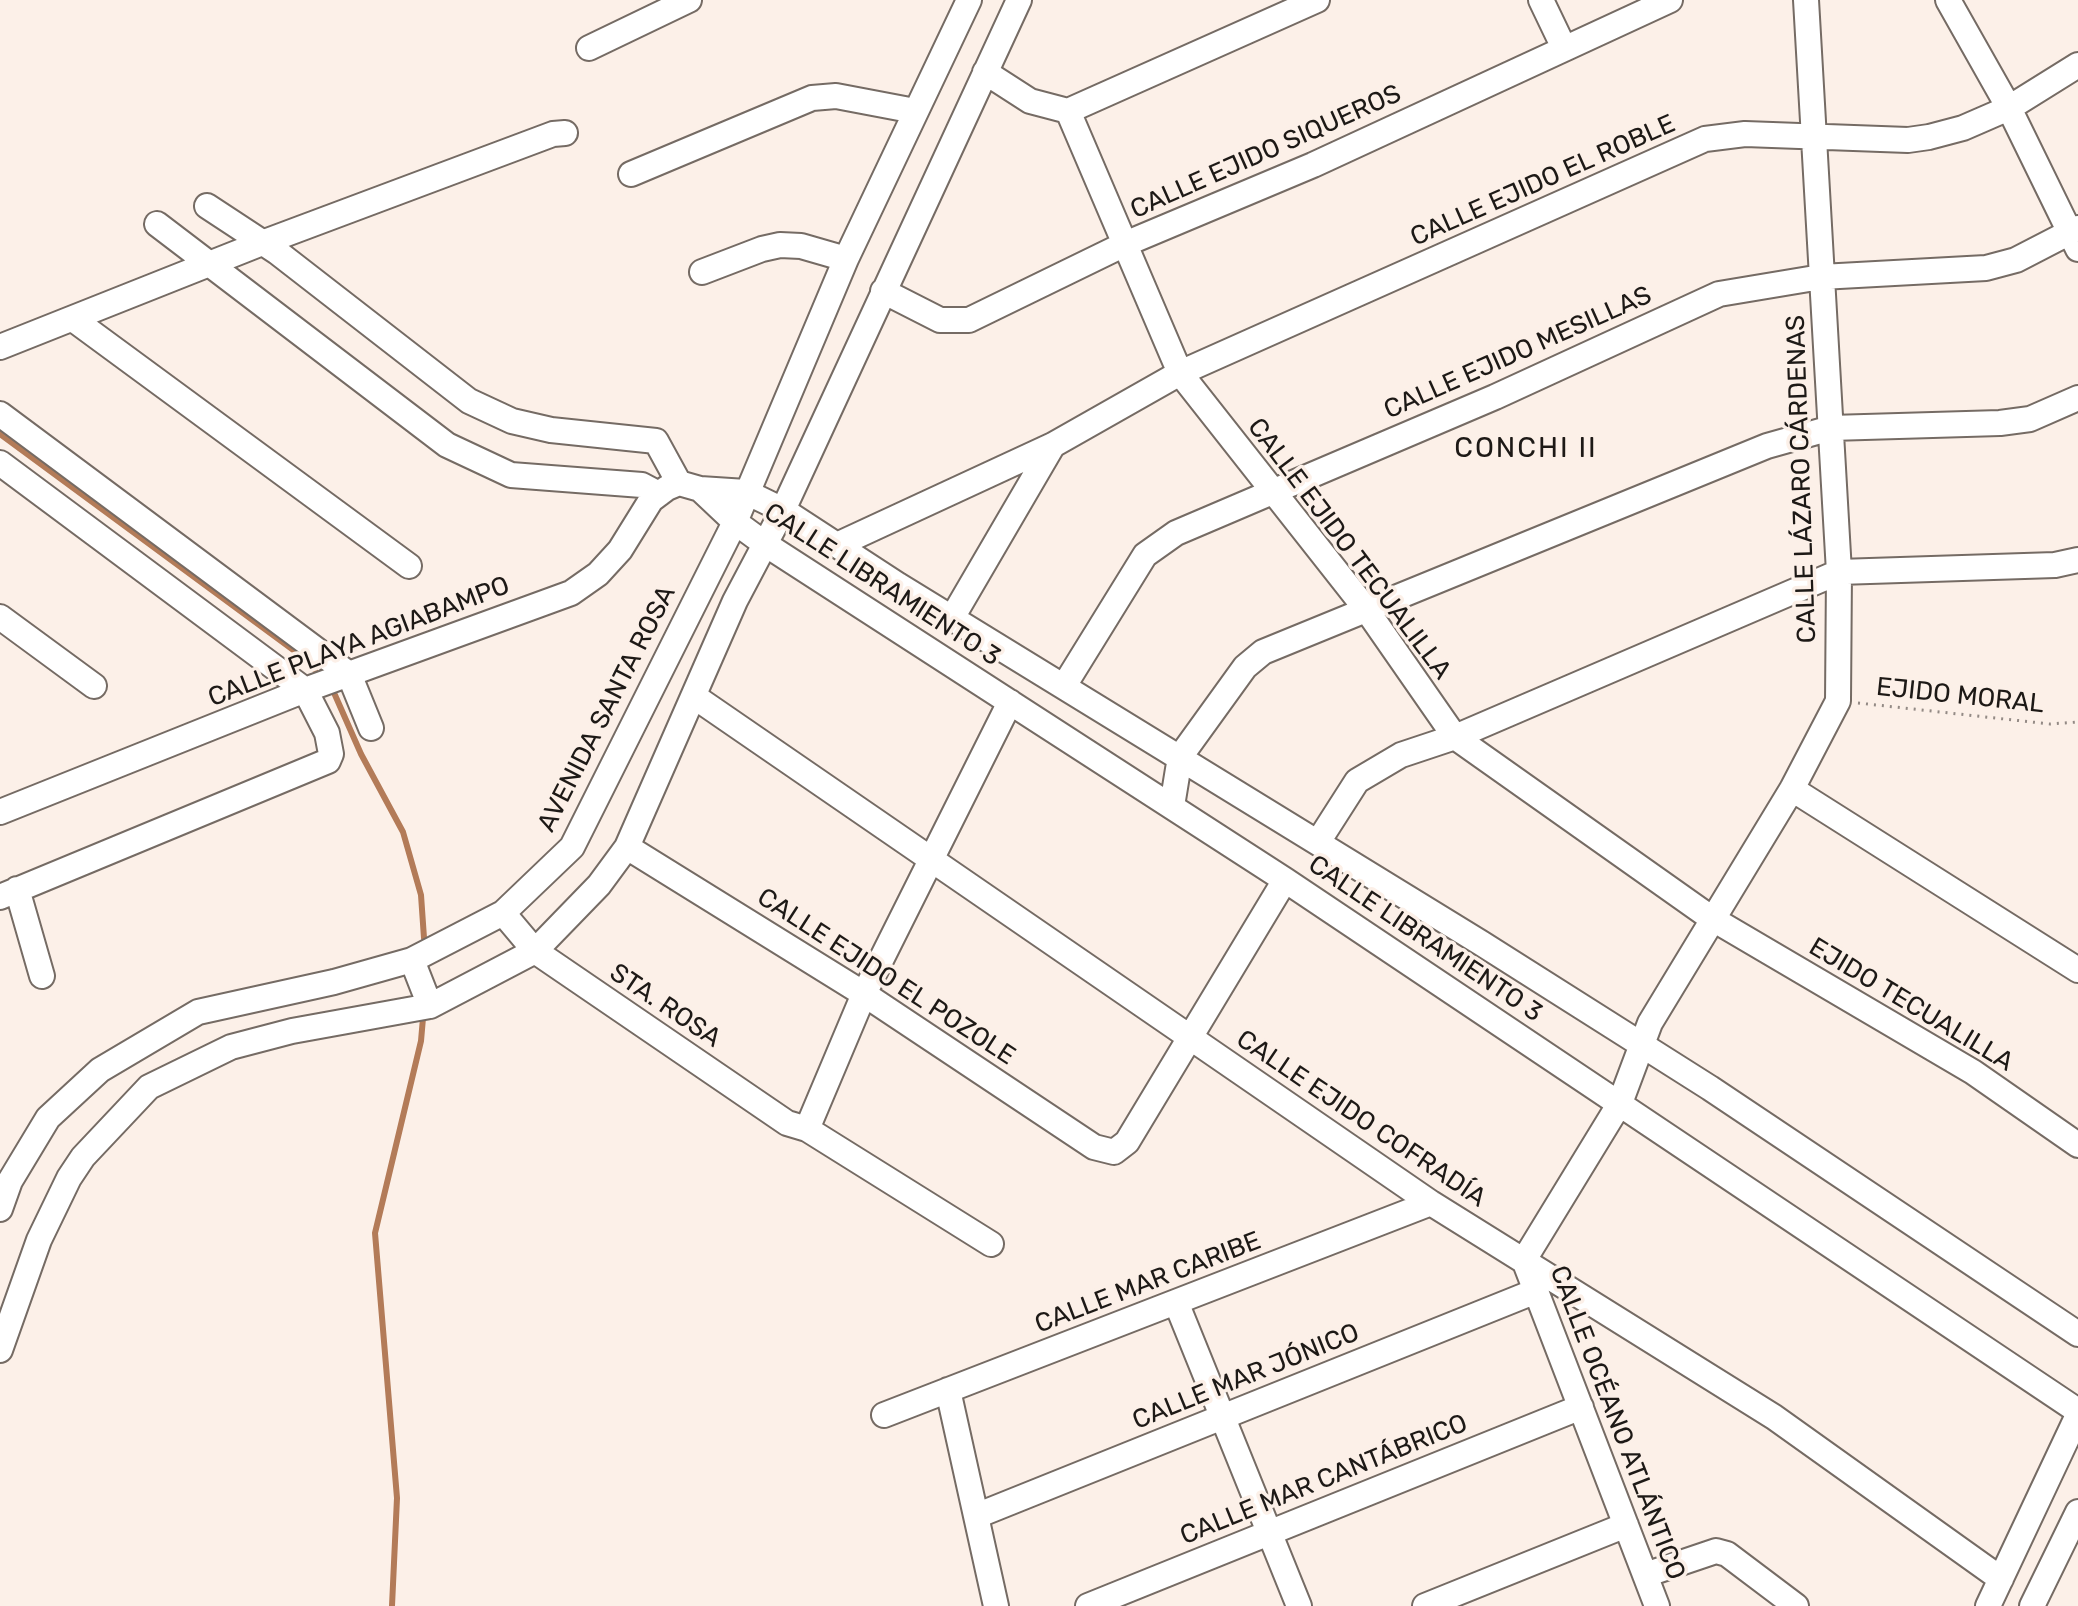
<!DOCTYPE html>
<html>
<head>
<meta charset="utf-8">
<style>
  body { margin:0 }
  canvas { display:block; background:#fcf0e8 }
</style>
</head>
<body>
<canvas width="2078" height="1606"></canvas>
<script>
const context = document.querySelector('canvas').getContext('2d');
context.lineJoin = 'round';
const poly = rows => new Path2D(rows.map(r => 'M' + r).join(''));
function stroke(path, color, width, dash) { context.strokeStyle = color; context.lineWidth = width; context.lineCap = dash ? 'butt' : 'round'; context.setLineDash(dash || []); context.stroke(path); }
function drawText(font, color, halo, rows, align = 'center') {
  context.font = font + ' Rubik,sans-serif'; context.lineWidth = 7; context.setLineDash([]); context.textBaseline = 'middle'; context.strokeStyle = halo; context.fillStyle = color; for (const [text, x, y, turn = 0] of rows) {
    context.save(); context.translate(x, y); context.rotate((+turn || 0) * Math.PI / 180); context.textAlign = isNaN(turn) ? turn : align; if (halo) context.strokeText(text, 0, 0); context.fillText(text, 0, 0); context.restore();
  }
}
stroke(poly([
  [0,434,307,660,315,670],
  [335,695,361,754,403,832,421,895,424,938],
  [392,1606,397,1498,375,1233,421,1041,423,1018]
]), '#b37b58', 6);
const minor = poly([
  [1541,0,1564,48],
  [1948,0,2009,108,2078,249],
  [589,48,689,0],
  [985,72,1030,101,1068,111,1317,0],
  [1068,111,1180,373,1366,609,1455,737,1711,918,1973,1072,2078,1145],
  [631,174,812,98,836,96,915,111],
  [207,206,277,252,469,401,512,421,551,430,656,441,679,483],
  [157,224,447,445,511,475,642,485,659,494],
  [702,272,762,249,780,245,801,246,846,259],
  [883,291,940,320,969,320,1125,244,1313,165,1670,0],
  [73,319,409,566],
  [0,347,262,243,553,134,565,133],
  [0,414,349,674,371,728],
  [0,463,305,690,327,733,331,754,328,761,0,897],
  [700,489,735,522,765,544,1285,880,2078,1411],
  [837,545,1053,445,1180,373,1705,139,1745,134,1908,140,1929,137,1963,128,2009,108,2078,65],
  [0,617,94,686],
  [952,618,1053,445],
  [1064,686,1145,555,1176,533,1495,397,1719,294,1821,277,1986,268,2016,260,2078,228],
  [695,697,1431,1203,1774,1417,2001,1579],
  [1792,789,2078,970],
  [1172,806,1180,757,1245,667,1263,652,1767,446,1831,428,2000,423,2030,419,2078,398],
  [0,812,305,690,571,593,598,574,620,550,651,500,667,488,679,483,700,489,746,492,783,510,898,585,1481,943,1710,1088,2078,1334],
  [1318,842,1357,781,1401,755,1455,737,1839,572,2055,565,2078,560],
  [627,847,864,994,1094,1147,1114,1152,1127,1142,1285,880],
  [17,889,42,976],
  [503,913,535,951,787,1123,807,1129,991,1244],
  [412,960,430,1006],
  [807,1129,864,994,1010,702],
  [0,1209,10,1181,48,1118,100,1070,198,1012,334,982,412,960,503,913,572,847,735,522,846,259,969,0],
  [1176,1302,1299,1606],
  [0,1350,39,1240,69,1178,83,1157,149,1087,231,1047,292,1031,430,1006,535,951,599,885,627,847,735,601,783,510,1019,0],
  [948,1390,996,1606],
  [884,1415,1431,1203],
  [976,1516,1536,1291],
  [1645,1575,1716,1551,1727,1554,1796,1606],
  [1088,1606,1581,1407],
  [1425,1606,1626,1525],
  [1657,1606,1524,1260,1620,1103,1650,1023,1792,789,1838,701,1839,572,1806,0],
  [1988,1606,2078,1415],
  [2032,1606,2078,1512]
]);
stroke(minor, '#756b64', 28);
stroke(poly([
  [1858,703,2050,724,2078,722]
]), '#938a85', 3, [2, 6]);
stroke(minor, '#fff', 24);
drawText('26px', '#1d1916', '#fcf0e8', [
  ["CALLE EJIDO SIQUEROS",1266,152,-24],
  ["CALLE EJIDO EL ROBLE",1543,181,-24],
  ["CALLE EJIDO MESILLAS",1518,353,-24],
  ["CALLE LÁZARO CÁRDENAS",1802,479,-92],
  ["CALLE EJIDO TECUALILLA",1349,549,53],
  ["CALLE LIBRAMIENTO 3",882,585,33],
  ["CALLE PLAYA AGIABAMPO",359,642,-21],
  ["EJIDO MORAL",1960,696,6],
  ["AVENIDA SANTA ROSA",607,709,-63],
  ["CALLE LIBRAMIENTO 3",1425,939,34],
  ["CALLE EJIDO EL POZOLE",886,977,33],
  ["EJIDO TECUALILLA",1911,1005,31],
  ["STA. ROSA",665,1006,34],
  ["CALLE EJIDO COFRADÍA",1361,1119,34],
  ["CALLE MAR CARIBE",1148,1283,-21],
  ["CALLE MAR JÓNICO",1246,1377,-22],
  ["CALLE OCÉANO ATLÁNTICO",1617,1423,69],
  ["CALLE MAR CANTÁBRICO",1324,1480,-22]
]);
context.letterSpacing = '2px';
drawText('28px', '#1d1916', '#fcf0e8', [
  ["CONCHI II",1526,449]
]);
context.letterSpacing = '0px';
</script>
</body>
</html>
